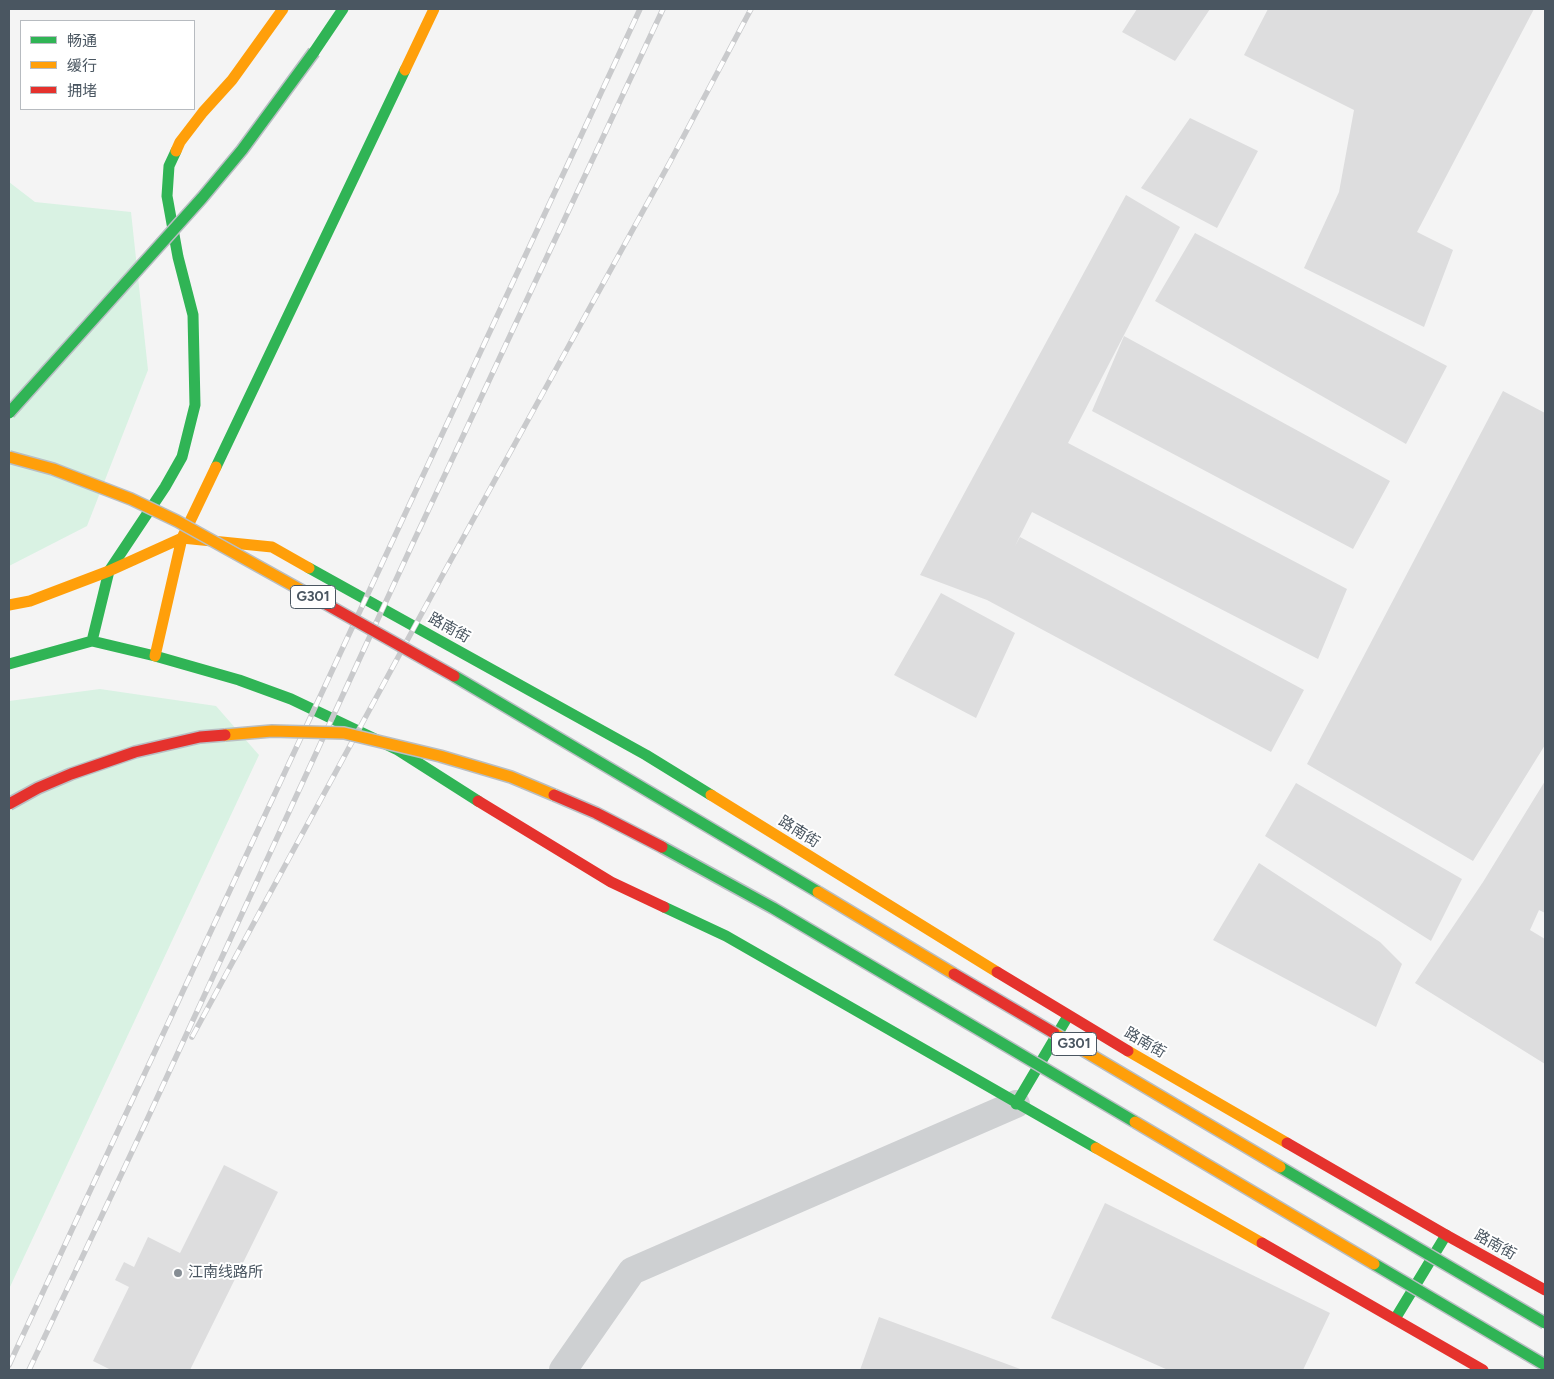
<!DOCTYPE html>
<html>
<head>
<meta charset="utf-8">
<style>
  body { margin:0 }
  #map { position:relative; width:1554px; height:1379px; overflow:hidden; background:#f4f4f4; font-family:Figtree,"Noto Sans SC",sans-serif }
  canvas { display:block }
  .frame { position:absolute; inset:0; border:10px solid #4a5661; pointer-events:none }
  .legend { position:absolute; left:20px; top:20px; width:175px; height:90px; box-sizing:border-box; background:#fff; border:1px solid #b7bbc0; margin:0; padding:6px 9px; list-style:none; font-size:15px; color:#4a5661 }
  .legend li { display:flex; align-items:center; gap:10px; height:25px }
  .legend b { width:25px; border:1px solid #b7bbc0 }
</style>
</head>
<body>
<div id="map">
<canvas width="1554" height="1379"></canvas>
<div class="frame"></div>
<ul class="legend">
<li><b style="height:6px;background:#30b455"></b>畅通</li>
<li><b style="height:6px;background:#ff9f0a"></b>缓行</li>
<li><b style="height:6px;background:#e5322d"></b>拥堵</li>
</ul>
</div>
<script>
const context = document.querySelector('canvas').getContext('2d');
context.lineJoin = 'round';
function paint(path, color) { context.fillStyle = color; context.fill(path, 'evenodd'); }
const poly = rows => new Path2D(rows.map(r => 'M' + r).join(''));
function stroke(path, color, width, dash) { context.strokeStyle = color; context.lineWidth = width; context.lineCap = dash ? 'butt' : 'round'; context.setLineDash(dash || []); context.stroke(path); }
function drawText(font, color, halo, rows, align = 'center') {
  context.font = font + ' Figtree,"Noto Sans SC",sans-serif'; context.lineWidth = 4; context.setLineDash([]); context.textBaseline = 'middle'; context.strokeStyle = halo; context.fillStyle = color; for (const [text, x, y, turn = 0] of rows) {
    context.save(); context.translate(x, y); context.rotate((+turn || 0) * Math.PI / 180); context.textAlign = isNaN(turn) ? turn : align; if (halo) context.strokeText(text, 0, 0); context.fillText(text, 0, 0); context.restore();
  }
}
paint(poly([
  [9,182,35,202,131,212,148,370,87,526,9,566],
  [100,689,216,706,259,755,9,1289,9,701]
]), '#d9f2e3');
paint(poly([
  [1137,9,1210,9,1175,61,1122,32],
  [1268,9,1534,9,1417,232,1453,250,1424,327,1304,268,1339,192,1354,110,1244,55],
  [1190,118,1258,151,1217,228,1141,188],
  [1126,195,1180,227,1068,443,1347,589,1318,659,1032,512,1015,546,1020,537,1304,690,1271,752,987,600,920,575],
  [1195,233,1447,366,1406,444,1155,301],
  [1124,336,1390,481,1353,549,1092,411],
  [1503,391,1545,413,1545,745,1473,861,1307,764],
  [941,593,1015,633,976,718,894,675],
  [1545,781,1545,913,1539,910,1530,930,1545,939,1545,1064,1415,983,1483,882],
  [1296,783,1462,879,1431,941,1265,836],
  [1259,863,1380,942,1402,964,1376,1027,1213,940],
  [224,1165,278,1192,190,1370,111,1370,93,1361,129,1287,115,1280,124,1262,134,1267,148,1237,180,1253],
  [1105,1203,1330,1313,1303,1370,1168,1370,1051,1318],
  [879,1317,1023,1370,860,1370]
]), '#ddddde');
stroke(poly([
  [563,1370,632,1271,1016,1104]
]), '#ced0d2', 28);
stroke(poly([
  [314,52,343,9],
  [216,467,405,70],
  [309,568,646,755,711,795],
  [92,641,109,571,165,487,182,457,195,405,193,315,178,257,167,196,169,166,176,151],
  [9,664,92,641,155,656,239,680,291,699,398,750,478,801],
  [664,907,726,936,1096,1148],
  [1016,1104,1068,1016],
  [1395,1319,1446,1235]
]), '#30b455', 11);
stroke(poly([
  [405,70,434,9],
  [176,151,180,142,203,112,232,80,283,9],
  [9,605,30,601,109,571,182,538,272,547,309,568],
  [155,656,182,538,216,467],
  [711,795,997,972],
  [1128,1051,1287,1143],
  [1096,1148,1262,1243]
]), '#ff9f0a', 11);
stroke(poly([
  [478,801,611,882,664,907],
  [997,972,1128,1051],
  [1287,1143,1446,1235,1545,1290],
  [1262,1243,1483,1370]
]), '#e5322d', 11);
const rail = poly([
  [192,1037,441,578,670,162,751,9],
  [9,1365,640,9],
  [29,1370,146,1122,412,545,663,9]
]);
stroke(rail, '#c9cacc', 5.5);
stroke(rail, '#fff', 4, [11]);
const fastBridge = poly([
  [9,413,202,198,242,150,314,52],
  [454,676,818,892],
  [662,847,773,908,1135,1122],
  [1280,1167,1545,1323],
  [1374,1264,1545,1365]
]);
const slowBridge = poly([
  [9,457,53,469,131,499,177,521,310,595],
  [225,735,272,731,344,733,440,756,511,777,554,795],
  [818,892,954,974],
  [1054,1033,1280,1167],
  [1135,1122,1374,1264]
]);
const jamBridge = poly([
  [310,595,454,676],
  [554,795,596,813,662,847],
  [9,804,38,788,71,774,135,752,200,737,225,735],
  [954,974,1054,1033]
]);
stroke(fastBridge, '#b9bec3', 14, []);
stroke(slowBridge, '#b9bec3', 14, []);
stroke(jamBridge, '#b9bec3', 14, []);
stroke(fastBridge, '#30b455', 11);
stroke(slowBridge, '#ff9f0a', 11);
stroke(jamBridge, '#e5322d', 11);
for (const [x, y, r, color] of [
  [178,1273,5,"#868d94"]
]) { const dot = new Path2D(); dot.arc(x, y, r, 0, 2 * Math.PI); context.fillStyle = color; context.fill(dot); stroke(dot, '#fff', 2); }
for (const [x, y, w] of [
  [313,597,45],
  [1074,1044,45]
]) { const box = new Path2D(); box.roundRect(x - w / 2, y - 11.5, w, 23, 4); context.fillStyle = '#fff'; context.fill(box); stroke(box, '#4a5661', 1); }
drawText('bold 14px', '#4a5661', null, [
  ["G301",313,597],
  ["G301",1074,1044]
]);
drawText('15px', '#4a5661', '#fff', [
  ["路南街",449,628,29],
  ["路南街",799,832,32],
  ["路南街",1145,1043,30],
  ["路南街",1495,1245,29]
]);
drawText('15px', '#4a5661', '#fff', [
  ["江南线路所",188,1273]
], 'left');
</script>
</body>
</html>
